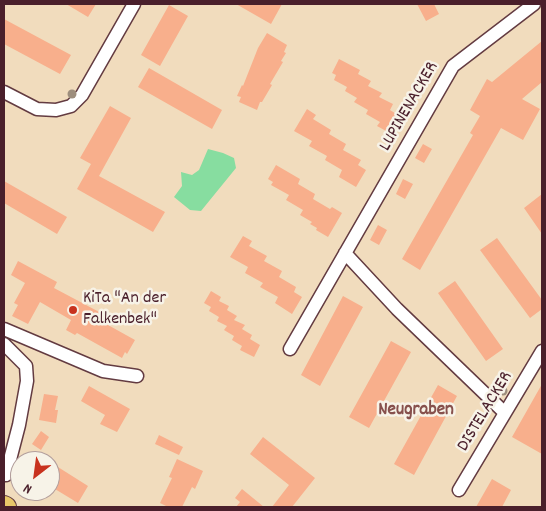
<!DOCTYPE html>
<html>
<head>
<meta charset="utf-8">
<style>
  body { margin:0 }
  #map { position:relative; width:546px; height:511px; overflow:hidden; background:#f1dcbd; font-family:Dekko,sans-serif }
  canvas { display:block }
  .frame { position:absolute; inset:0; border:5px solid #4a1f2b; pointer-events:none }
  .north { position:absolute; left:10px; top:451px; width:50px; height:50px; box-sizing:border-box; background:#f7f3e8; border:1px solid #b29e9c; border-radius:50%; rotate:210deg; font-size:14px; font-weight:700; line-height:20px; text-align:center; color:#4a1f2b }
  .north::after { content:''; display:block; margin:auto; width:18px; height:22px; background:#c8321e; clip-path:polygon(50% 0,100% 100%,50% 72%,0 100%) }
</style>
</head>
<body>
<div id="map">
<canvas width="546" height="511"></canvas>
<div class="frame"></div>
<div class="north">N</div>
</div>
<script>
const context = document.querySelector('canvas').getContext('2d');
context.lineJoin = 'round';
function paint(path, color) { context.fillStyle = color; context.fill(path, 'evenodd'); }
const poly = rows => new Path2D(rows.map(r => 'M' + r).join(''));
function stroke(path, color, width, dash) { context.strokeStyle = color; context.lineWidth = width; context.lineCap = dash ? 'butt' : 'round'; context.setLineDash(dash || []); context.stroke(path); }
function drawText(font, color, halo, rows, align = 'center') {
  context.font = font + ' Dekko,sans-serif'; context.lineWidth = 5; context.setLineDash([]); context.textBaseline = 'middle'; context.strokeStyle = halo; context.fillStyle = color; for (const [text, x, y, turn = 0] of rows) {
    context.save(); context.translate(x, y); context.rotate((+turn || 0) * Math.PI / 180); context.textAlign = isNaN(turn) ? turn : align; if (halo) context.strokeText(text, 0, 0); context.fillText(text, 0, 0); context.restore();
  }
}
paint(poly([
  [208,149,223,153,234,158,236,168,201,211,190,210,174,197,182,186,181,172,192,175,199,170]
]), '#87dda0');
paint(poly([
  [66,4,96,4,88,17],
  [236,4,282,4,271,24],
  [417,4,434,4,439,14,426,21],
  [169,5,188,16,160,66,141,55],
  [4,19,71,55,60,74,4,44],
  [267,33,287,45,284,52,286,53,281,61,283,62,270,84,272,85,262,102,260,102,257,110,239,102,241,97,237,96,242,85,243,86,258,48],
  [542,41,542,82,522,99,540,109,523,140,501,128,420,270,402,259,473,135,470,133,480,116,470,110,487,79,492,82],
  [339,59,360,70,358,74,371,81,368,86,382,93,379,97,393,104,390,110,398,115,388,132,377,126,380,122,366,114,368,110,354,102,357,98,345,91,347,87,334,80,336,75,332,73],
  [149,68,222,110,212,129,138,87],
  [110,106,131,118,99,176,165,212,153,232,77,189,91,164,80,158],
  [307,109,316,115,313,119,331,130,329,134,346,144,343,150,361,160,358,165,366,170,356,187,339,177,342,170,325,160,327,156,309,146,312,141,294,131],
  [423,144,432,149,424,163,415,158],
  [276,165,300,179,298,184,315,194,313,199,330,209,332,207,342,213,328,237,316,230,317,228,310,224,312,222,300,215,303,210,286,200,289,195,271,185,273,182,268,179],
  [403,179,413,184,405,199,396,194],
  [4,181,67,217,57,234,4,203],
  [542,194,542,234,524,208],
  [378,225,387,230,379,245,370,240],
  [243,236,252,241,249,246,267,256,264,261,282,271,279,277,296,287,294,292,302,297,292,314,275,303,278,297,260,287,263,283,245,273,248,267,230,257],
  [497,238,542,300,542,309,530,318,480,250],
  [18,261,57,282,54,288,103,314,99,320,135,340,127,354,125,352,122,358,77,333,75,335,66,330,71,320,40,302,28,324,12,316,18,305,14,303,25,283,11,275],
  [455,281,503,349,486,361,438,293],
  [211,291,221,297,219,301,229,306,227,310,237,316,234,320,245,325,242,329,252,335,250,339,260,345,254,357,240,350,242,346,232,340,234,336,224,330,227,326,217,321,219,317,209,311,211,307,204,303],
  [343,296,363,307,320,386,301,375],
  [391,341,411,352,369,428,349,417],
  [542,384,542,454,512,437],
  [438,385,457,396,414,475,394,464],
  [89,386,130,409,117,432,100,424,105,415,81,401],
  [44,394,58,396,55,410,58,410,56,423,39,420],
  [41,431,49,437,41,450,32,444],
  [159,435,183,447,179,455,155,444],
  [263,437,315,478,292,507,272,507,289,485,250,454],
  [177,459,203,471,195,489,192,487,182,507,168,507,160,503,172,478,169,477],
  [50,462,88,486,78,503,50,486],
  [492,479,511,490,502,507,476,507],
  [242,489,264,507,236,507,240,502,235,498]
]), '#f8af8c');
const minor = poly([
  [4,92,37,109,56,110,71,106,82,95,134,4],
  [345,253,397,309,505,413],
  [4,329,103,371,137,376],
  [4,344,26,366,27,381,19,425,6,475],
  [290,349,453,66,534,4],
  [459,490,542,351]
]);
const primary = poly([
  [4,506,6,507]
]);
stroke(minor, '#633b41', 15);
stroke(primary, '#633b41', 22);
stroke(minor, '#fff', 12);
stroke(primary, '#e9c769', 20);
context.fillStyle = '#9d8e7d';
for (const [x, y] of [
  [72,94],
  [503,391]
]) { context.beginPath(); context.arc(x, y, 4.5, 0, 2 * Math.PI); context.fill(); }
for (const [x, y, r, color] of [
  [73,310,5,"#c8321e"]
]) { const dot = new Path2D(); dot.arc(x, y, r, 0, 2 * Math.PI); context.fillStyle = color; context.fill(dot); stroke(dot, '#f7f3e8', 2); }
drawText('18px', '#4a1f2b', '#f7f3e8', [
  ["LUPINENACKER",410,107,-60],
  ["DISTELACKER",486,412,-59]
]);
drawText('18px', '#4a1f2b', '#f7f3e8', [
  ["KiTa \"An der",83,300],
  ["Falkenbek\"",83,321]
], 'left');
drawText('bold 19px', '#87514d', '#f7f3e8', [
  ["Neugraben",416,411]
]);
</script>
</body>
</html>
